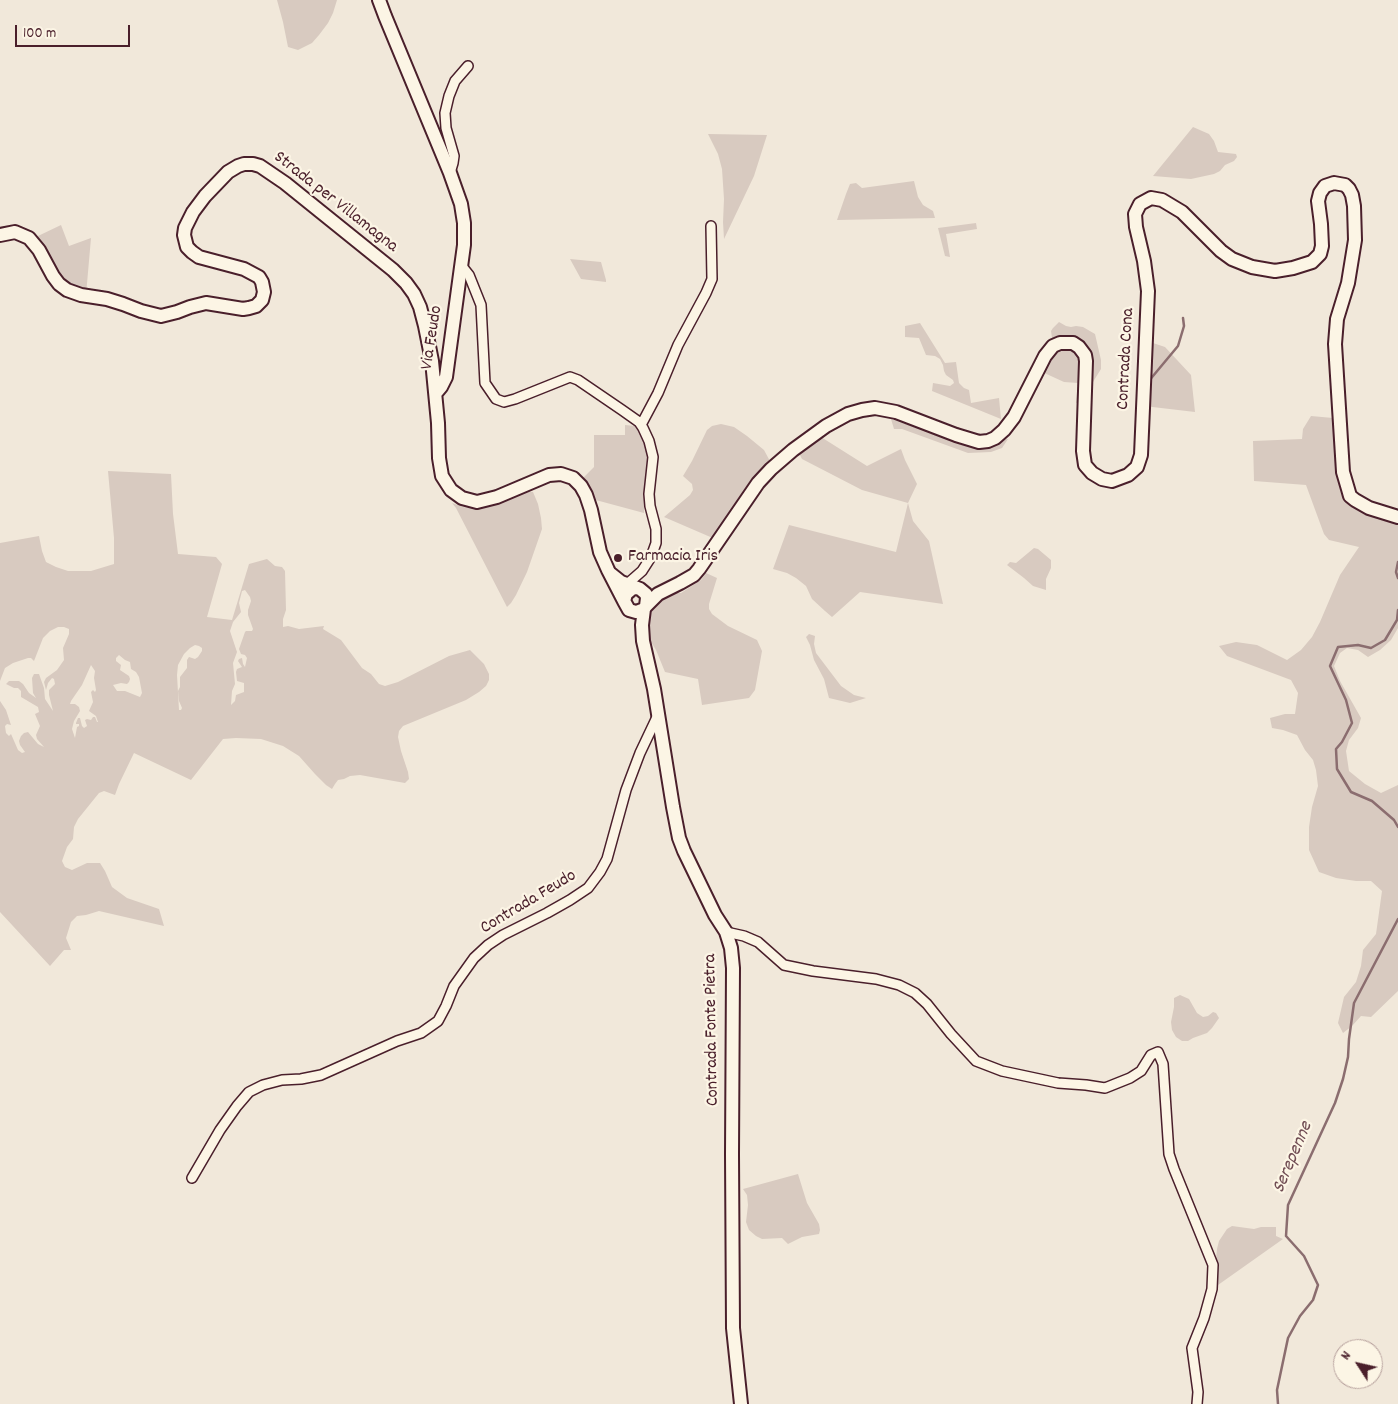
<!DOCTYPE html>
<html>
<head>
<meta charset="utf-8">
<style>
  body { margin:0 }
  #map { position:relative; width:1398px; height:1404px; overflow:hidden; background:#f1e8da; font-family:Dekko,sans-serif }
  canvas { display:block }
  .north { position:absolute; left:1333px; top:1339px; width:50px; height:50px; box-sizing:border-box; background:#fcf5e5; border:1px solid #b59f9b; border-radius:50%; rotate:305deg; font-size:14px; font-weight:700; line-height:20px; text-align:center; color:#4a1f2b }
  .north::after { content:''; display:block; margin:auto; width:18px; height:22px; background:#4a1f2b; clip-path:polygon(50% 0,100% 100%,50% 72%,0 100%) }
  .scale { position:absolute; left:15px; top:25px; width:115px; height:22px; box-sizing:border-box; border:2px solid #4a1f2b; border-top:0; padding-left:6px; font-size:15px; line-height:18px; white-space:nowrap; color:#4a1f2b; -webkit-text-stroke:4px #fcf5e5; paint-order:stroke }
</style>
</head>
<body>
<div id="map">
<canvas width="1398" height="1404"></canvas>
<div class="north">N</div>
<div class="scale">100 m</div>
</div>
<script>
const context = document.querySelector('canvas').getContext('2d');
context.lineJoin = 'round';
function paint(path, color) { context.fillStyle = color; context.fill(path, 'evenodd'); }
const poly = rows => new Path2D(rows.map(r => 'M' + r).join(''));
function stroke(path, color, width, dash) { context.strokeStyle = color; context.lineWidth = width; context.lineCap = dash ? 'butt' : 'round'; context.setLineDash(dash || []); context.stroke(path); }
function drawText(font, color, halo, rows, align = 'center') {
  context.font = font + ' Dekko,sans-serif'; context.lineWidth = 4.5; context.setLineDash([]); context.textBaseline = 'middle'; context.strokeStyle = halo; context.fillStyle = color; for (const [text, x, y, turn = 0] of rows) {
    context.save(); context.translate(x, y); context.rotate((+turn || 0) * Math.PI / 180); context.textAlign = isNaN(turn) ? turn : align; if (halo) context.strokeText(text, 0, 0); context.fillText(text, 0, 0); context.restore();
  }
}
paint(poly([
  [277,0,337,0,333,13,328,23,319,35,312,43,298,50,288,47,283,22],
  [1193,127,1209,134,1214,141,1218,152,1236,154,1237,157,1234,161,1225,165,1220,171,1214,174,1191,179,1153,176],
  [708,134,767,135,754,176,724,239,723,222,724,199,722,169,718,154],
  [914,181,918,197,923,205,933,211,935,218,837,220,846,194,850,184,856,183,862,188],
  [976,223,977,229,946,234,950,257,945,256,938,228],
  [61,225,69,246,91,238,86,295,72,291,46,256,38,236],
  [570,259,601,262,606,280,606,282,581,279],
  [1059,322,1066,326,1071,327,1076,326,1083,327,1095,334,1101,360,1101,369,1088,390,1090,367,1072,339,1063,337,1055,339,1052,338,1051,331,1053,328],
  [920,323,945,363,956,362,959,383,964,388,969,390,971,403,999,398,1001,419,932,391,933,383,950,386,954,383,953,380,946,375,944,371,943,365,940,359,935,356,926,355,919,338,905,337,905,326],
  [1150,342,1165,347,1191,375,1195,412,1144,406],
  [1066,347,1073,350,1078,357,1082,369,1079,403,1076,403,1078,383,1064,382,1040,371,1052,352],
  [1311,416,1333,418,1339,478,1348,499,1364,512,1398,524,1398,628,1391,640,1380,650,1368,657,1358,650,1347,648,1340,653,1334,666,1340,681,1361,718,1358,728,1349,740,1346,751,1349,771,1365,784,1381,793,1398,785,1398,991,1371,1017,1361,1016,1352,1026,1343,1033,1338,1023,1344,997,1356,982,1361,966,1363,950,1376,934,1382,891,1371,881,1356,881,1336,878,1319,872,1309,850,1309,827,1312,807,1318,786,1316,770,1313,760,1305,750,1297,735,1283,730,1272,728,1270,718,1285,714,1295,714,1298,693,1291,680,1227,656,1219,646,1236,642,1257,645,1287,660,1301,650,1312,637,1320,622,1340,575,1359,547,1329,540,1324,534,1306,485,1254,481,1253,441,1302,439,1303,429],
  [891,419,972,447,988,447,1001,440,1008,439,1002,448,991,452,968,453,902,429,894,429],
  [721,424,734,427,747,436,764,450,771,463,715,539,664,517,690,495,693,490,692,484,683,476,692,461,707,430,712,426],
  [625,425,636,426,646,446,649,472,644,498,644,513,592,499,582,479,594,467,594,435,625,435],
  [821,437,867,466,901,449,905,460,917,484,908,503,913,521,929,541,943,604,860,592,832,617,825,611,812,599,806,586,796,578,787,573,773,569,789,525,896,552,908,503,862,490,802,459,799,453],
  [108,471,171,474,173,514,178,554,216,557,222,564,207,617,232,620,249,564,267,559,275,566,282,567,285,571,286,610,283,619,283,627,288,626,299,629,324,626,323,629,341,640,362,668,371,674,379,684,385,686,398,682,449,656,470,650,484,664,489,674,489,680,486,686,479,692,466,700,403,726,399,731,398,737,401,751,408,772,409,779,405,783,360,775,350,776,344,779,338,780,335,784,332,789,326,785,315,774,299,756,283,746,261,739,236,738,223,739,191,780,134,753,119,784,115,795,104,791,99,793,78,819,74,827,73,839,67,847,62,861,65,867,72,870,87,863,100,863,105,871,112,887,127,898,159,909,164,926,99,911,86,915,77,916,71,922,66,938,71,950,64,950,50,966,0,912,0,701,6,710,11,725,7,724,5,726,6,733,9,736,11,734,18,750,22,753,25,752,20,745,19,741,21,736,24,733,28,732,38,744,44,747,37,739,36,735,40,726,35,714,39,712,38,707,21,697,21,691,18,688,14,688,6,684,9,681,19,681,23,684,29,693,36,698,33,693,32,678,34,674,39,674,44,688,45,699,53,711,49,695,49,690,55,684,54,679,52,678,48,683,46,690,44,682,46,678,57,670,64,660,63,648,69,634,69,629,64,627,58,627,50,631,43,638,34,661,31,658,28,658,13,663,5,668,0,681,0,543,39,536,42,551,46,562,56,567,68,571,91,571,114,564,114,538],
  [245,590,250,597,251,601,248,610,248,615,253,629,252,631,246,631,245,632,239,649,241,654,245,655,247,658,245,667,243,664,242,658,239,659,238,661,242,667,237,669,236,672,237,681,244,683,244,692,236,695,235,701,231,705,232,691,235,684,233,663,237,652,230,631,233,622,241,612,239,603,242,591],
  [195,645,199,646,202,648,202,651,198,657,195,659,189,657,187,660,187,668,180,677,180,687,178,691,179,701,182,708,181,710,179,710,177,675,178,665,184,654,190,648],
  [119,655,125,660,130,662,131,669,136,672,139,677,142,693,140,697,125,691,117,691,113,685,121,683,127,684,129,682,130,679,129,676,120,670,121,665,116,661,116,658],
  [91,665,95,671,94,678,96,690,95,692,93,690,91,692,93,702,89,711,96,716,98,722,97,722,95,717,93,717,91,720,87,719,85,720,87,726,84,728,82,726,80,718,78,718,76,723,76,724,79,724,79,726,77,727,75,738,72,729,74,721,80,711,79,707,75,704,70,704,71,701,82,685],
  [526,491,533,492,538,504,541,518,542,529,527,572,516,595,511,603,507,607,456,508,452,503,463,507,479,509],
  [1034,548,1038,549,1051,560,1051,568,1046,579,1046,590,1033,586,1024,578,1007,565,1010,562,1016,563],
  [706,573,717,578,709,604,709,609,712,614,728,626,757,640,762,651,755,690,749,698,702,705,698,679,665,672,656,650,653,645,649,641,646,627,648,617,656,604,662,597,671,593,681,593,701,580],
  [809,634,815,636,814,644,816,653,841,686,854,695,866,698,850,703,829,698,824,679,814,660,810,645,806,637],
  [1180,995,1189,999,1197,1013,1203,1017,1208,1016,1213,1012,1216,1013,1219,1018,1212,1028,1207,1033,1193,1038,1188,1041,1182,1041,1176,1037,1172,1030,1171,1022,1174,1007,1174,998],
  [798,1174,807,1203,819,1224,820,1230,819,1234,802,1237,788,1244,782,1238,762,1239,756,1236,749,1230,746,1222,748,1205,747,1195,743,1189],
  [1232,1226,1254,1229,1261,1227,1276,1227,1276,1236,1283,1239,1218,1285,1213,1290,1217,1249,1219,1241,1227,1229]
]), '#d8cac0');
stroke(poly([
  [1148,382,1178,346,1184,326,1183,318],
  [1398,562,1396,572,1398,578],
  [1398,610,1397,620,1385,640,1371,648,1358,645,1338,647,1330,666,1346,700,1352,723,1342,742,1336,749,1337,769,1351,792,1372,801,1394,820,1398,827],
  [1278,1404,1277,1390,1288,1338,1300,1316,1313,1300,1318,1285,1304,1256,1286,1236,1288,1205,1335,1103,1343,1079,1348,1057,1349,1039,1354,1003,1398,919]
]), '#8b6d6f', 2.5);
const street = poly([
  [450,173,453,163,454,156,446,128,445,113,449,96,455,81,468,66],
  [461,265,469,275,481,305,485,383,496,399,504,402,515,399,570,377,578,380,622,410,639,422,643,428,649,441,653,457,649,494,650,506,656,529,656,543,651,557,642,571,626,585],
  [641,425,658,393,678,345,706,293,712,279,711,226],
  [726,932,744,936,758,942,784,965,813,971,876,979,899,985,915,993,927,1004,951,1034,976,1061,1002,1071,1058,1083,1086,1085,1105,1088,1130,1078,1141,1071,1151,1055,1158,1052,1163,1064,1169,1154,1174,1169,1213,1265,1212,1289,1204,1318,1192,1348,1198,1392,1197,1404],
  [192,1178,220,1130,237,1106,249,1092,263,1085,282,1080,301,1079,321,1075,397,1041,421,1033,438,1021,446,1006,454,986,474,958,488,945,503,935,547,913,570,900,588,888,600,872,607,859,626,790,640,753,658,715]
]);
const secondary = poly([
  [379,0,385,16,450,173,461,204,464,223,464,245,446,377,441,387,436,393],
  [0,235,15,232,29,238,39,250,53,276,59,284,67,290,81,295,107,299,123,304,141,311,161,316,177,312,190,307,206,303,243,309,249,308,256,306,262,300,264,292,262,282,259,277,244,269,199,257,192,252,187,247,184,235,185,228,193,212,205,196,228,172,238,166,244,164,253,164,260,166,285,183,393,270,406,283,414,294,420,307,425,326,432,361,438,423,439,458,442,476,451,490,462,498,477,502,497,497,549,475,561,474,573,478,581,486,586,495,591,510,600,552,608,570,624,601],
  [611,574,621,582,640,589,646,594,647,598,646,606,644,609,636,612,629,610,624,601,626,594,632,589,636,588],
  [646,606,658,594,680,583,694,575,699,569,758,483,771,469,793,450,826,426,848,414,862,410,875,408,896,412,956,435,979,442,988,441,995,438,1004,430,1014,417,1045,356,1053,346,1060,343,1073,343,1079,347,1085,355,1086,361,1083,451,1085,465,1092,473,1102,479,1112,481,1128,475,1137,467,1141,455,1148,291,1144,261,1136,227,1135,214,1140,204,1151,198,1162,200,1182,212,1221,251,1232,259,1252,267,1275,271,1293,268,1312,262,1320,254,1322,246,1321,224,1318,201,1320,193,1325,186,1334,183,1345,185,1349,189,1352,195,1354,206,1355,240,1348,283,1337,319,1335,344,1343,472,1348,489,1350,496,1355,500,1369,508,1398,517],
  [644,609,642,625,643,641,654,689,673,807,679,838,684,851,715,915,726,932,731,948,733,968,732,1154,733,1328,741,1404]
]);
stroke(street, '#4a1f2b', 12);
stroke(secondary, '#4a1f2b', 16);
stroke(street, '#fcf5e5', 9);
stroke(secondary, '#fcf5e5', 12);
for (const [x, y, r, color] of [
  [618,558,5,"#4a1f2b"]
]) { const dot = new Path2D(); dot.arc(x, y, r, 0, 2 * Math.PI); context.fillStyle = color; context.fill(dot); stroke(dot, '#fcf5e5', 2); }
drawText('18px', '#4a1f2b', '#fcf5e5', [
  ["Strada per Villamagna",335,203,38],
  ["Via Feudo",433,338,-81],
  ["Contrada Cona",1127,359,-87],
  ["Contrada Feudo",529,903,-31],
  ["Contrada Fonte Pietra",713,1030,-91]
]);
drawText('18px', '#4a1f2b', '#fcf5e5', [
  ["Farmacia Iris",628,558]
], 'left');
drawText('italic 19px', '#704c53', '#fcf5e5', [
  ["Serepenne",1294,1158,-67]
]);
</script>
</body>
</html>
